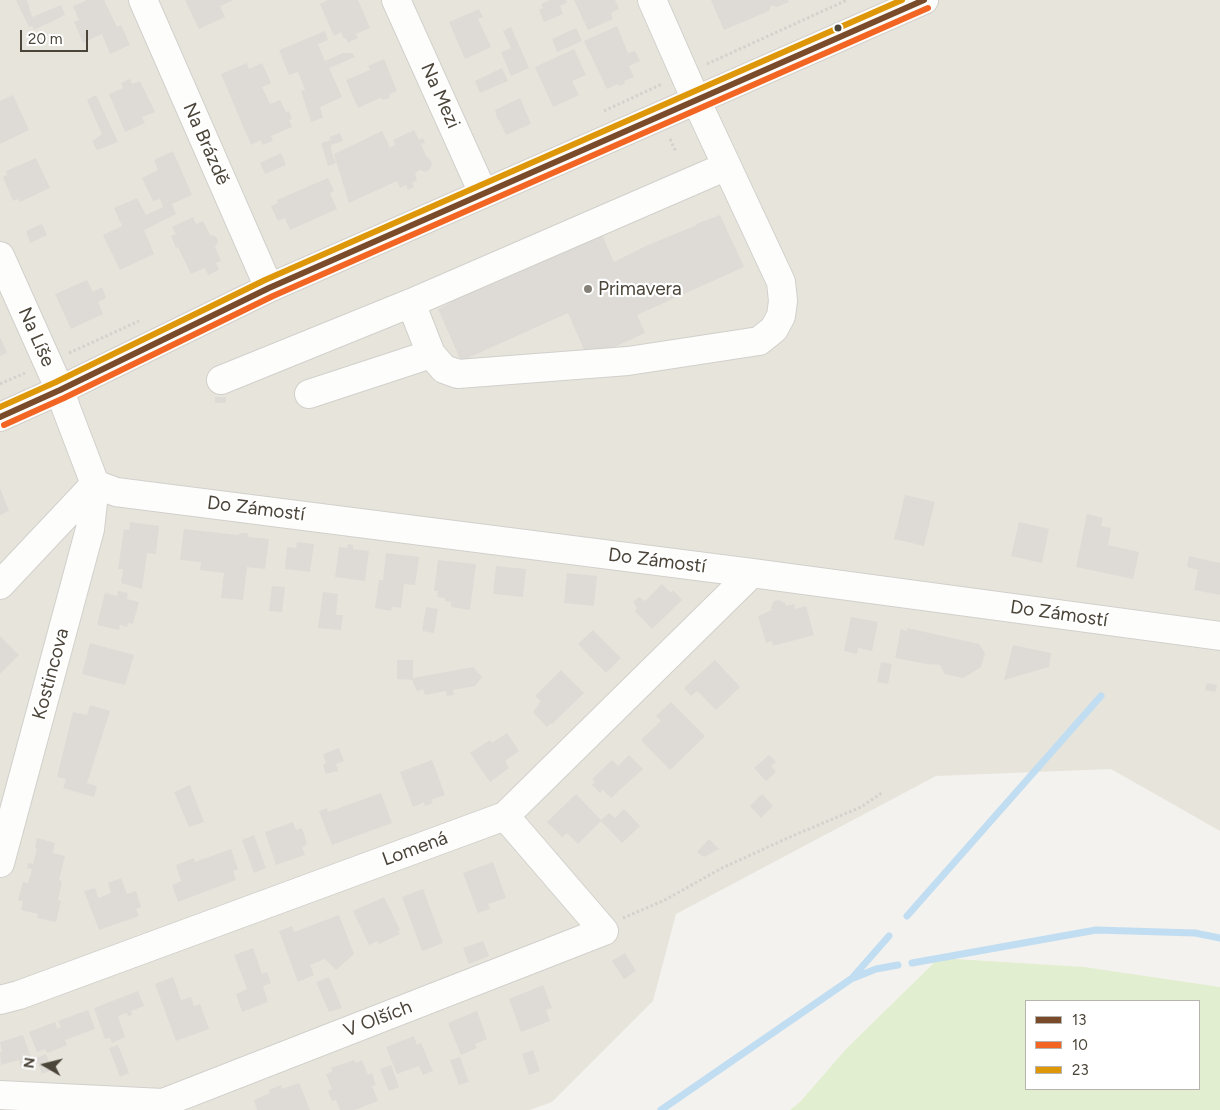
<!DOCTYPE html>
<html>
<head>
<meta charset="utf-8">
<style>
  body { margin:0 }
  #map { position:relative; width:1220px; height:1110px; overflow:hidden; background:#f4f2ee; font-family:Figtree,sans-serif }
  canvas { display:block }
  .legend { position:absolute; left:1025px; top:1000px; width:175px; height:90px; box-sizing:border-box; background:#fff; border:1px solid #b7b4b0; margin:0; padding:6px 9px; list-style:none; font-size:15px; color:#4b4439 }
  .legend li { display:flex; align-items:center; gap:10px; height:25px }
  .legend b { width:25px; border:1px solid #b7b4b0 }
  .north { position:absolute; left:20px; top:1040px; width:50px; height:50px; -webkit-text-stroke:4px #fff; paint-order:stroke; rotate:278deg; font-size:14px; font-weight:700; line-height:20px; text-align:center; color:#4b4439 }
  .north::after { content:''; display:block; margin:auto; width:18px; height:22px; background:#4b4439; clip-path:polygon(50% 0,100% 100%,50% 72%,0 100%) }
  .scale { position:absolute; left:20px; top:30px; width:68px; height:22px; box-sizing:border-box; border:2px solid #4b4439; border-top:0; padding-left:6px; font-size:15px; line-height:18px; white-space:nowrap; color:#4b4439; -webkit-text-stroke:4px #fff; paint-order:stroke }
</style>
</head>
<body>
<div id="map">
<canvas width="1220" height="1110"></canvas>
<ul class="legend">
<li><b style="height:6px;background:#7a4b2a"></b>13</li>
<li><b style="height:6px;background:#f26522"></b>10</li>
<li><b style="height:6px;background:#dd9709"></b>23</li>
</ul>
<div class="north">N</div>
<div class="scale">20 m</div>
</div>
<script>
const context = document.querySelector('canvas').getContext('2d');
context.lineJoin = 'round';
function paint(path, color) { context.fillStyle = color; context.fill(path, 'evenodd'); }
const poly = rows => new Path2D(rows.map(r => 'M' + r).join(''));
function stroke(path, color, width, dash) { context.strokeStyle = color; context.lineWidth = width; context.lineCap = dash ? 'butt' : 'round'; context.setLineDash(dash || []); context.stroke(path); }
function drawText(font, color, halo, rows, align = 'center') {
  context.font = font + ' Figtree,sans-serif'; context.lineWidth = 4.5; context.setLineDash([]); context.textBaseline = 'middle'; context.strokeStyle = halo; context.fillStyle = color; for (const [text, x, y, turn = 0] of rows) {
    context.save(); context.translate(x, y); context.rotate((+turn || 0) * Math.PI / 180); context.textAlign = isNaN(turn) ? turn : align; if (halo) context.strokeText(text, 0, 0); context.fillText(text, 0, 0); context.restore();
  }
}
paint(poly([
  [0,0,1220,0,1220,831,1111,769,936,776,676,914,653,1001,552,1102,530,1110,0,1110]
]), '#e7e4dc');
paint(poly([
  [939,958,1084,967,1220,987,1220,1110,790,1110,800,1102,847,1048],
  [1026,1001,1199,1001,1199,1089,1026,1089]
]), '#e1eecf');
stroke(poly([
  [907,916,1101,696],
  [912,963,1096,930,1195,933,1220,938],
  [853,977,889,936],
  [661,1110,851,979,876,969,898,965]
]), '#c0ddf1', 7);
paint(poly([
  [16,0,27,0,32,17,61,5,65,15,34,30,32,26,29,27],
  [87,0,104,0,117,27,121,25,130,45,110,54,102,34,83,43,74,22,79,20,73,6],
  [185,0,234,0,220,6,225,17,199,29],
  [328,0,358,0,370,28,356,34,358,38,348,43,346,38,344,39,341,32,334,36,320,4],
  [550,0,566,0,567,3,560,6,563,14,544,22,539,10,543,8,541,4],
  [574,0,615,0,619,9,611,13,613,19,588,30],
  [711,0,788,0,789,2,777,7,771,5,769,11,724,30],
  [479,9,483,17,478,19,491,47,465,59,449,22],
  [617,26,628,53,635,51,640,61,629,66,634,77,624,81,625,84,619,86,618,84,607,89,584,41],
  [511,27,529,68,511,76,501,52,511,48,503,31],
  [576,28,582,41,557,52,552,39],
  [325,31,328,40,318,44,325,61,343,53,352,53,355,57,329,68,342,97,320,107,323,118,311,122,301,91,305,90,298,72,289,75,279,50],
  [574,49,586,75,572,81,579,95,553,107,535,67],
  [384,59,397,91,390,94,389,98,384,100,380,98,358,108,346,80,370,70,368,66],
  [247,63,249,69,262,63,271,83,262,87,270,104,280,100,286,112,289,111,292,119,289,120,292,127,271,136,273,141,263,145,261,140,251,145,221,74],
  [502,68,508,81,480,93,475,81],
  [130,79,132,84,140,81,155,112,142,117,145,123,125,132,109,94,123,88,121,83],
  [13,95,29,130,0,144,0,101],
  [96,95,118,142,97,150,92,141,102,134,87,100],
  [520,98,531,124,506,135,499,120,497,119,495,110],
  [414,130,419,140,423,138,425,143,421,144,426,156,431,161,432,165,429,170,425,172,420,170,415,173,417,180,412,183,414,187,408,190,406,185,400,188,397,181,349,203,334,154,382,131,390,148,395,145,393,140],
  [340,133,343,141,331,145,332,153,336,163,328,166,321,143,331,140,329,137],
  [173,151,192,195,172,204,176,214,144,230,154,254,120,270,103,235,122,226,114,208,137,198,146,215,163,207,160,199,153,201,142,178,158,170,154,160],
  [281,153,286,165,265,174,260,163],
  [36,158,50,188,20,202,18,199,13,201,3,177,7,175,6,171],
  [328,178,334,191,330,193,337,209,290,230,285,218,278,221,271,206,278,203,277,200],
  [720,215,744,267,637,315,645,333,588,359,568,313,461,361,438,309,450,303,449,302,497,282,497,280,509,275,509,277,602,235,614,262,648,245,697,225,696,224],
  [193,217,196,224,203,221,210,235,215,236,217,238,218,242,215,247,221,261,216,263,219,270,208,275,205,268,191,274,178,247,176,248,171,236,176,234,172,227],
  [42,224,47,235,30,243,26,231],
  [87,280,93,292,102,287,106,298,98,302,103,314,71,329,55,294],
  [0,337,7,353,0,356],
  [215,397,226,397,226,403,215,403],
  [0,488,9,511,0,515],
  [905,495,935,502,924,546,894,539],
  [1087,514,1103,518,1101,526,1111,528,1108,545,1139,552,1133,579,1076,567],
  [130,522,159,526,156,554,147,553,142,589,121,583,123,569,118,569,124,529,129,530],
  [1019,522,1049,529,1042,563,1011,556],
  [184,529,238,535,241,533,247,533,249,537,269,539,265,569,247,567,243,600,221,598,224,573,200,570,201,562,180,560],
  [297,542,314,544,310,572,285,569,287,547,296,548],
  [348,544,353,545,353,549,369,551,365,581,335,577,339,547,347,548],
  [386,553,419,557,415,585,404,584,401,608,392,607,391,611,375,608,379,580,383,580],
  [1189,556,1220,563,1220,595,1194,590,1198,570,1187,567],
  [438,560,476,564,470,610,451,607,451,602,445,601,445,598,437,597,438,591,434,591],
  [496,566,526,569,523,597,493,594],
  [567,573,597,576,594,606,564,603],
  [662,584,671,593,673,590,682,600,652,629,635,611,637,608,633,602,639,597,645,601],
  [272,586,285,587,282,612,269,611],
  [118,591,128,593,127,599,139,602,133,624,128,623,127,627,120,625,119,630,97,625,105,593,117,596],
  [323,592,338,594,336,615,343,615,341,630,318,628],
  [779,600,785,603,786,606,794,604,795,609,806,606,814,635,773,646,772,641,766,643,758,616,772,610,771,607,774,601],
  [426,607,438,609,434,633,422,631],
  [851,617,878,622,872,651,858,648,857,654,844,651],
  [907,628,979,644,985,653,981,667,963,678,945,674,940,665,933,664,932,665,895,658,901,629,907,631],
  [593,630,621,658,606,673,578,644],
  [0,636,19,655,0,674],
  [90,643,134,655,125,685,82,674],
  [1013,645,1051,653,1049,667,1004,680],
  [397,660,413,660,413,678,473,667,482,677,475,686,453,690,454,695,447,696,446,691,425,695,423,689,417,691,412,680,397,679],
  [715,660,740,687,716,710,697,691,691,696,684,688],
  [881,662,892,664,888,684,877,682],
  [561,670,584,693,552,724,551,723,547,727,533,712,541,701,535,696],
  [1207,683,1217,685,1215,692,1205,690],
  [671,702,705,736,670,770,641,740,661,721,656,716],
  [90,705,110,711,87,783,97,786,94,797,63,788,66,779,57,777,73,712,87,715],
  [507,733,519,751,505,761,509,768,490,782,470,753,490,740,492,743],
  [339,748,344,761,336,764,338,771,326,774,323,765,326,763,323,754],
  [629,755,643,769,611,798,603,790,600,793,592,785,595,782,592,779,612,760,618,766],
  [769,755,776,762,771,766,776,772,766,781,754,768],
  [432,760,445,795,431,800,433,803,425,806,424,802,413,807,400,772],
  [190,785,204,822,189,827,174,792],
  [381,793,392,823,332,845,319,811,327,808,328,812],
  [576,794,601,820,609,813,615,818,624,809,640,826,622,843,601,821,578,844,567,833,562,837,547,822],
  [762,794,773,806,761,818,750,806],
  [293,822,296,830,302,828,307,844,302,847,305,855,276,865,265,832],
  [254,835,266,868,254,873,242,840],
  [37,838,55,843,53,853,65,856,59,880,62,881,58,900,61,901,56,922,37,918,38,914,21,910,23,901,18,900,23,882,28,883,31,873,32,869,27,868,28,863,33,864,37,849,35,848],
  [709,839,719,849,704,857,697,852],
  [231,849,238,869,233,871,236,880,178,902,172,885,181,881,176,865,194,858,195,862],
  [493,862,506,898,488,904,490,909,478,913,463,873],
  [121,878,127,894,136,891,141,907,136,909,139,916,99,930,84,891,95,888,98,898,111,893,108,883],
  [423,889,443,943,422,951,402,897],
  [384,897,400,930,398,931,400,934,379,944,378,941,369,945,353,911],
  [339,915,354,954,336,970,325,959,310,965,314,975,298,982,279,931,292,926,294,932],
  [483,941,489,956,469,964,463,948],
  [253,948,262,974,267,972,271,983,263,986,268,1002,242,1012,236,994,247,989,234,955],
  [625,953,636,971,624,979,612,961],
  [173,977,181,1000,191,997,194,1006,200,1004,209,1029,176,1041,155,984],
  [329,977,342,1008,329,1012,316,982],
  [543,985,552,1008,546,1010,550,1021,521,1032,509,999],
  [138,991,144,1006,131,1011,132,1015,128,1016,127,1013,118,1016,125,1037,112,1043,110,1038,105,1039,94,1008],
  [88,1010,95,1029,65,1040,67,1045,60,1048,47,1053,45,1049,37,1052,29,1032,55,1022,57,1029,61,1027,58,1021],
  [477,1011,487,1039,475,1044,477,1048,461,1055,448,1023],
  [23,1035,34,1065,21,1070,19,1060,1,1065,0,1052,2,1052,0,1042],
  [414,1036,417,1045,421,1043,433,1071,423,1075,419,1066,397,1074,386,1047],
  [118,1045,129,1073,120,1077,109,1048],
  [533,1050,540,1071,529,1075,522,1054],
  [46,1054,52,1070,42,1074,36,1058],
  [460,1057,469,1082,459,1085,450,1060],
  [354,1060,356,1063,362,1060,368,1075,372,1073,376,1085,372,1086,378,1101,355,1110,340,1110,336,1100,332,1101,328,1091,332,1089,326,1074,333,1071,331,1068],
  [391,1065,399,1087,389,1091,380,1069],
  [299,1083,310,1110,257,1110,254,1100,270,1093,269,1090,281,1085,282,1089]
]), '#dedbd6');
const minor = poly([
  [143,0,269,288],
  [396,0,483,193],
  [0,256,60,390,66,408,95,484,0,585],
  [411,303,431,354,444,369,458,374,628,361,759,341,774,329,781,316,783,301,781,282,696,100,652,0],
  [221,380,411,303,727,166],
  [309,394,431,354],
  [0,417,60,390,269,288,924,0],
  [0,863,90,529,95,484,116,492,752,573,1220,636],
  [0,1000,19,995,505,816,752,573],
  [0,1095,163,1103,604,931,505,816]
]);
stroke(minor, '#d2d0cb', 30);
stroke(poly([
  [707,64,847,0],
  [604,111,662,84],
  [670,139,676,152],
  [69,353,139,321],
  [0,384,25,373],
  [623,918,665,900,722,868,790,837,861,807,883,792]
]), '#d3d2cc', 3, [2.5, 2.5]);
stroke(minor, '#fdfdfc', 28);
stroke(poly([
  [0,417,60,390,269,288,924,0]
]), '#7a4b2a', 6);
stroke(poly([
  [4,425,64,398,273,296,928,8]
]), '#f26522', 6);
stroke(poly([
  [0,407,56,382,265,280,902,0]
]), '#dd9709', 6);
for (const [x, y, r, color] of [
  [838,28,4.5,"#4b4439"],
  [588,289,5,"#868178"]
]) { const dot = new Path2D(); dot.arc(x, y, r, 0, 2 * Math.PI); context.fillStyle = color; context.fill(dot); stroke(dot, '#fff', 2); }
drawText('19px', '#4b4439', '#fff', [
  ["Na Mezi",440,96,66],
  ["Na Brázdě",206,144,66],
  ["Na Líše",36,337,66],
  ["Do Zámostí",256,509,7],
  ["Do Zámostí",657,561,7],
  ["Do Zámostí",1059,614,8],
  ["Kostincova",51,674,-75],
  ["Lomená",415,849,-20],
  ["V Olších",378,1019,-21]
]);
drawText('19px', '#4b4439', '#fff', [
  ["Primavera",598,289]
], 'left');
</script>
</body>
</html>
